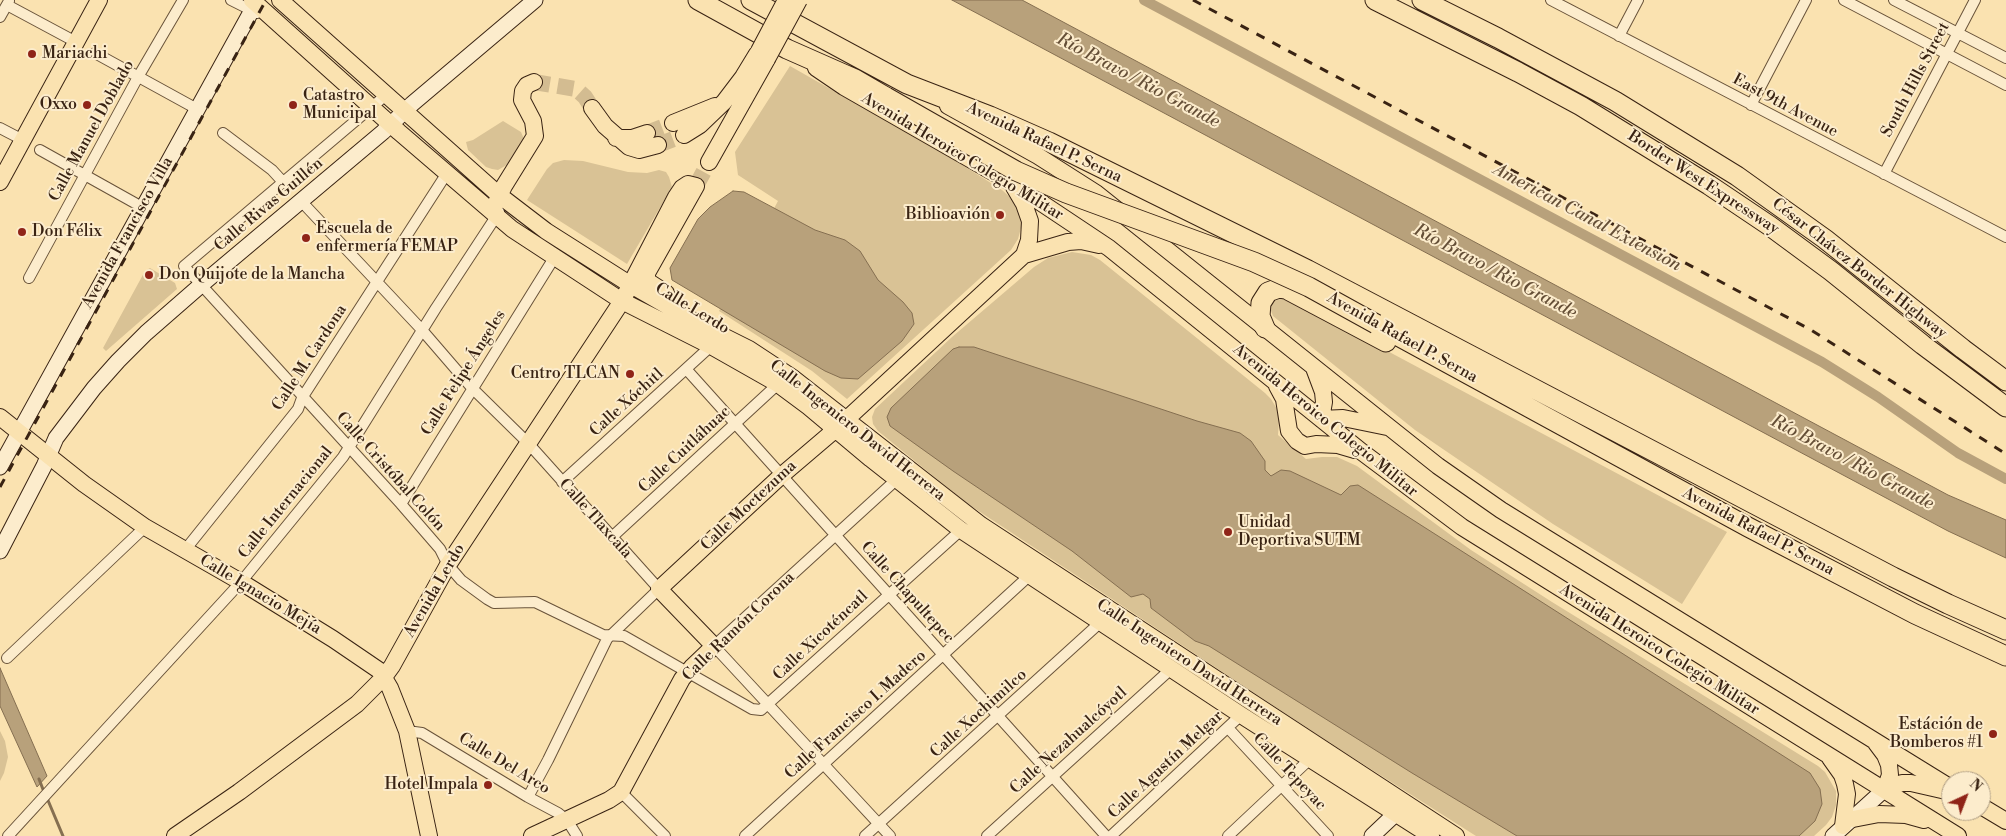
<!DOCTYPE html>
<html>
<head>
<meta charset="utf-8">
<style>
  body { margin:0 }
  #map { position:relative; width:2006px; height:836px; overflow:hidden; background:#fae2b0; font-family:"Libre Bodoni",serif }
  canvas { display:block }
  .north { position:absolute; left:1941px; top:771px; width:50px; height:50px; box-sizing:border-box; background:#fceccc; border:1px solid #ae9c82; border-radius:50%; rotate:43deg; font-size:14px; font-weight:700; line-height:20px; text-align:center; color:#392313 }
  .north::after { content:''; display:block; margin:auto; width:18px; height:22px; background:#8f2418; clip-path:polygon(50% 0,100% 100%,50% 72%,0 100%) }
</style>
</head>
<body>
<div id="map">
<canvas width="2006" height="836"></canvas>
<div class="north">N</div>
</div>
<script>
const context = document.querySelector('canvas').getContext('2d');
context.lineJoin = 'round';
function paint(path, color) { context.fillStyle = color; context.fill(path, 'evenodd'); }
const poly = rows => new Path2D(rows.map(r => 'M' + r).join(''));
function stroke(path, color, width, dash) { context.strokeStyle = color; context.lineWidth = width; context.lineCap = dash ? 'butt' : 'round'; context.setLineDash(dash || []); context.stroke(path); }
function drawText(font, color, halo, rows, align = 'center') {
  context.font = font + ' "Libre Bodoni",serif'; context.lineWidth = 4; context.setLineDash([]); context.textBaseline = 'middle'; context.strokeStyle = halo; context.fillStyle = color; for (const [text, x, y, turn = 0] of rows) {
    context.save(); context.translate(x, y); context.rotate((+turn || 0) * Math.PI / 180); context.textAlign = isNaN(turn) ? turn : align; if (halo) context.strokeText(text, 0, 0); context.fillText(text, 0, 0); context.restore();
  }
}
paint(poly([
  [790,66,948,156,1002,190,1012,199,1021,218,1021,228,1018,239,1011,250,847,399,812,371,719,311,778,201,738,175,735,152],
  [503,121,521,132,524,139,510,163,498,170,492,169,486,167,468,150,466,142,473,140],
  [564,160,583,161,628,172,647,173,659,170,666,172,669,177,672,187,627,264,527,200,547,169,553,163],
  [1072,252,1091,255,1100,260,1265,393,1271,399,1277,409,1279,421,1278,435,1306,459,1322,457,1337,457,1357,466,1471,550,1552,602,1818,766,1825,772,1836,791,1836,805,1832,817,1826,825,1814,836,1476,836,1333,745,965,502,878,431,873,424,872,417,875,409,952,337,1034,267,1048,258],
  [150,268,175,283,177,289,106,351,103,348,145,271],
  [1279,297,1288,298,1727,532,1682,604,1553,524,1415,430,1273,316,1270,308,1273,301],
  [0,731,5,741,8,757,4,773,0,781]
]), '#d9c295');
const water = poly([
  [952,0,1022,0,1948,495,2006,520,2006,558,1948,531,952,0],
  [733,191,744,192,815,230,845,240,860,251,878,280,903,302,912,313,914,324,902,341,858,379,841,378,825,371,672,280,670,268,698,219,710,207,733,191],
  [959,347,974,347,1197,421,1240,433,1251,441,1265,461,1265,470,1271,476,1281,470,1290,471,1341,495,1350,486,1358,485,1810,773,1820,789,1822,804,1815,821,1799,836,1517,836,1412,773,1209,646,1195,641,1151,608,1150,599,1143,594,1131,597,1072,551,953,471,890,426,887,417,891,408,953,349,959,347],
  [0,668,47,776,37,787,0,706,0,668]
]);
paint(water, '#b8a17b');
stroke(water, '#856f51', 1);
stroke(poly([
  [39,779,44,792],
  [47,798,63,836]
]), '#856f51', 3);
stroke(poly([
  [1144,0,1822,362,1878,397,1958,453,2006,479]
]), '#b8a17b', 10);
stroke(poly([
  [534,82,576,89,585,97,592,108],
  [647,133,673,123],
  [658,145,684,135],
  [696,186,709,162]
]), '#d3bc91', 16, [16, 8]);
const street = poly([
  [231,0,257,13],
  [1551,0,2006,237],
  [1844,0,2006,85],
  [1894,0,2006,58],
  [7,5,76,42],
  [0,17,9,1],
  [1619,36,1638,0],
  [95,53,197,109],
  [386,95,184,266,401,504,440,549,448,565,461,580,487,599,494,603,535,602,603,635,624,636,752,709,761,710,961,530],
  [1751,105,1806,0],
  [0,128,23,140],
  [223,133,272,170,283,182],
  [40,150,142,207],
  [1884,174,1975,0],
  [301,201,422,330,472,388,528,443,659,589,607,639,548,760,528,797],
  [29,278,138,77,183,0],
  [687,370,1106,836],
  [562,482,711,346],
  [401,504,554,258],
  [612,537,778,384],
  [185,550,298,409,302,398,447,173],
  [7,658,145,527],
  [1228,728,1328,836],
  [407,731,422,733,528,797,558,813,567,820,577,836],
  [621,792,665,836],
  [8,836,241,582,343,457,436,308,499,212],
  [745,836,1030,575],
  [865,836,1103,620],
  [890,836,714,646,896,480],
  [987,836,1171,669],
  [1111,836,1241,715],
  [1228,836,1310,759]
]);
const secondary = poly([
  [0,467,256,3],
  [0,551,44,466,56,438,94,388,118,361,146,333,201,285,383,132,412,104,535,0],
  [1372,836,1391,818,1402,804],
  [1833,836,1885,789]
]);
const primary = poly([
  [252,0,399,132,512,229,622,301,711,346,778,384,809,407,871,459,961,530,1241,715,1431,836],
  [280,0,499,195,546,231,631,285,699,324,749,349,793,378,981,525,1456,836],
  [816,68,844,87,1010,182,1109,248,1362,452,1462,527,1958,836],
  [948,106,1038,156,1096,193,1389,427,1438,466,1501,510,1951,788],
  [592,108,605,126,629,147,639,150,658,145],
  [673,123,715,106],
  [684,135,700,125,724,102,743,77,757,54],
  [616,138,632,138,647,133],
  [709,162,767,59],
  [0,182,99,0],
  [1014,187,1024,204,1030,221,1029,240,1024,255],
  [495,205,504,186,535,136,533,121,522,100,523,91,527,85,534,82],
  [1314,368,1323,392,1324,402,1321,419,1343,418,1387,427],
  [1277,386,1284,399,1289,431,1297,441,1305,446,1316,444,1338,445,1355,450],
  [0,417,84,484,145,527,241,582,333,639,380,671,390,688,407,731,429,836],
  [1876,743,1885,755,1889,765,1890,775,1885,789],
  [1830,758,1842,775,1845,784,1847,794,1843,826],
  [1885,789,1902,783,1911,783,1946,791],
  [1981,806,2006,821],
  [1853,819,1879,814,1906,815,1924,820],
  [175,836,239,792,357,704,384,677,392,666,448,565,622,301,676,197,682,188,688,184,696,186,647,273,647,279,649,282,666,293],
  [532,836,609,800,621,792,682,679,692,667,714,646,659,589,782,475,836,429,1024,255,1068,242,1081,241,1099,245]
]);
const highway = poly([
  [698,0,787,49,855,79,886,97],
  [751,0,907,84,990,116,1049,142,1308,270,1893,577,1948,604,2006,630],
  [1375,0,1518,72,1581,106,1709,185,1770,226,1831,271,1923,345,2006,407],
  [1422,0,1498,38,1615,101,1737,176,1825,239,1963,349,2006,381],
  [1376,324,1748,527,1915,614,2006,656],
  [1265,328,1260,316,1261,303,1268,292,1279,288,1286,289,1386,342]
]);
stroke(street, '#69533a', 12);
stroke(secondary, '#392313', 17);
stroke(primary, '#392313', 18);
stroke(highway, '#392313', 21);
stroke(street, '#fceccc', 10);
stroke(secondary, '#fceccc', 15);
stroke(primary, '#fae2b0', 16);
stroke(highway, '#fae2b0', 19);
stroke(poly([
  [1193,0,1811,330,2006,454],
  [0,487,266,0]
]), '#392313', 3, [9, 9]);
const primaryBridge = poly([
  [759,51,786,0],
  [767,59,799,0]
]);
const highwayBridge = poly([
  [886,97,1016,171,1066,193,1254,262,1309,287,1376,324]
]);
stroke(primaryBridge, '#392313', 18, []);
stroke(highwayBridge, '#392313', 21, []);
stroke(primaryBridge, '#fae2b0', 16);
stroke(highwayBridge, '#fae2b0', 19);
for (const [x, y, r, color] of [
  [32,54,5,"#8f2418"],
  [87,105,5,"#8f2418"],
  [293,105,5,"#8f2418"],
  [1000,215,5,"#8f2418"],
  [22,232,5,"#8f2418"],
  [306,238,5,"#8f2418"],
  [149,275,5,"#8f2418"],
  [630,374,5,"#8f2418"],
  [1228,532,5,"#8f2418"],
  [1993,734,5,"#8f2418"],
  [488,785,5,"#8f2418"]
]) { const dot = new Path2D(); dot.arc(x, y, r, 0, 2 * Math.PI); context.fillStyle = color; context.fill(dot); stroke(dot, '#fceccc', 2); }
drawText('16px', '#392313', '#fceccc', [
  ["Mariachi",42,54],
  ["Catastro",303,96],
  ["Municipal",303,114],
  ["Oxxo",77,105,"right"],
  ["Biblioavión",990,215,"right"],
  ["Escuela de",316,229],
  ["enfermería FEMAP",316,247],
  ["Don Félix",32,232],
  ["Don Quijote de la Mancha",159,275],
  ["Centro TLCAN",620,374,"right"],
  ["Unidad",1238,523],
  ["Deportiva SUTM",1238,541],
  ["Estáción de",1983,725,"right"],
  ["Bomberos #1",1983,743,"right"],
  ["Hotel Impala",478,785,"right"]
], 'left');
drawText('16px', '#392313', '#fceccc', [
  ["South Hills Street",1916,80,-62],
  ["East 9th Avenue",1785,106,28],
  ["Calle Manuel Doblado",92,131,-61],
  ["Avenida Rafael P. Serna",1044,143,25],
  ["Avenida Heroico Colegio Militar",962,157,31],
  ["Border West Expressway",1703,183,33],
  ["Calle Rivas Guillén",269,205,-40],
  ["Avenida Francisco Villa",128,233,-61],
  ["César Chávez Border Highway",1859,269,38],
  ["Calle Lerdo",692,309,31],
  ["Avenida Rafael P. Serna",1402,338,29],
  ["Calle M. Cardona",310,358,-57],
  ["Calle Felipe Ángeles",464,373,-58],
  ["Calle Xóchitl",627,403,-42],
  ["Avenida Heroico Colegio Militar",1325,421,39],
  ["Calle Ingeniero David Herrera",857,431,38],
  ["Calle Cuitláhuac",685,450,-43],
  ["Calle Cristóbal Colón",390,472,48],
  ["Calle Internacional",286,503,-51],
  ["Calle Moctezuma",749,506,-43],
  ["Calle Tlaxcala",595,519,48],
  ["Avenida Rafael P. Serna",1758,532,28],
  ["Avenida Lerdo",435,591,-60],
  ["Calle Chapultepec",907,593,48],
  ["Calle Ignacio Mejía",260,595,31],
  ["Calle Ramón Corona",739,627,-44],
  ["Calle Xicoténcatl",821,636,-43],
  ["Avenida Heroico Colegio Militar",1659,650,32],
  ["Calle Ingeniero David Herrera",1189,663,33],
  ["Calle Xochimilco",979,714,-42],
  ["Calle Francisco I. Madero",856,715,-42],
  ["Calle Nezahualcóyotl",1069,741,-42],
  ["Calle Del Arco",504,764,31],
  ["Calle Agustín Melgar",1166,765,-43],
  ["Calle Tepeyac",1289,772,47]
]);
drawText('italic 18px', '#654f37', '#fceccc', [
  ["Río Bravo / Rio Grande",1138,81,28],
  ["American Canal Extension",1587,218,28],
  ["Río Bravo / Rio Grande",1495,272,28],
  ["Río Bravo / Rio Grande",1852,463,28]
]);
</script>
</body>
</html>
